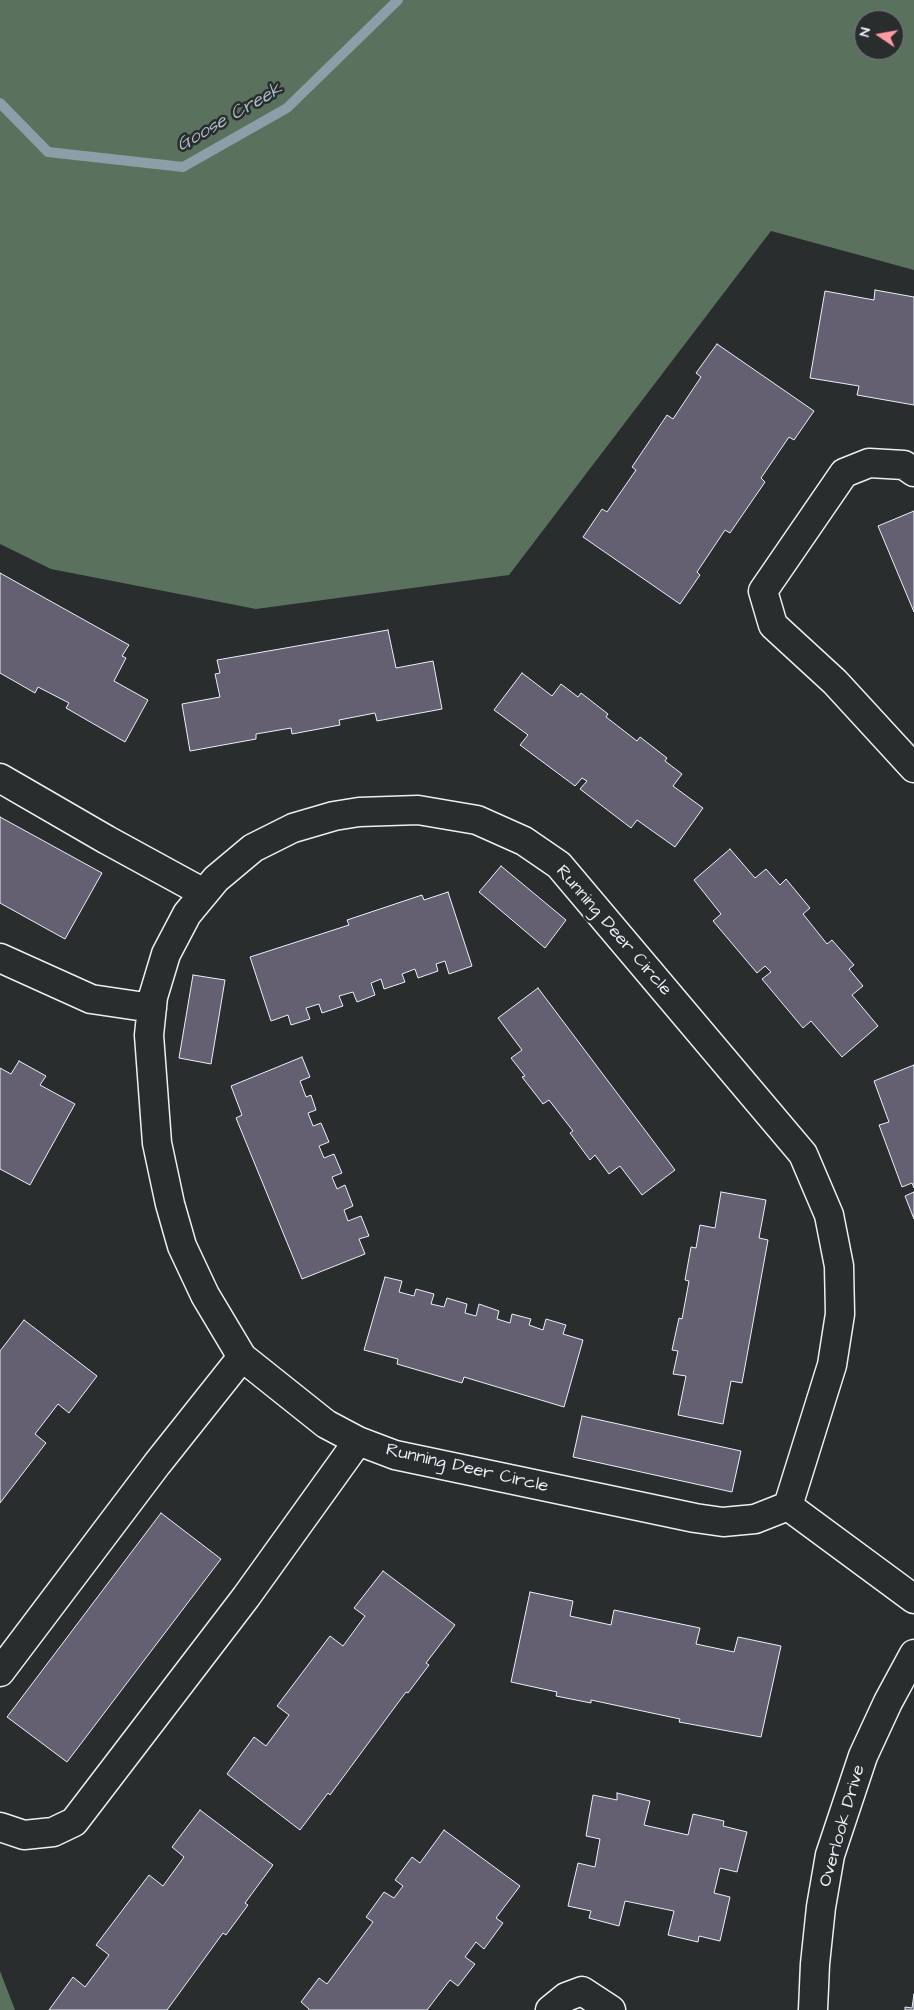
<!DOCTYPE html>
<html>
<head>
<meta charset="utf-8">
<style>
  body { margin:0 }
  #map { position:relative; width:914px; height:2010px; overflow:hidden; background:#2a2d2e; font-family:"Architects Daughter",sans-serif }
  canvas { display:block }
  .north { position:absolute; left:854px; top:10px; width:50px; height:50px; box-sizing:border-box; background:#2a2d2e; border:1px solid #767b7f; border-radius:50%; rotate:282deg; font-size:14px; font-weight:700; line-height:20px; text-align:center; color:#e8f1f8 }
  .north::after { content:''; display:block; margin:auto; width:18px; height:22px; background:#ff9aa2; clip-path:polygon(50% 0,100% 100%,50% 72%,0 100%) }
</style>
</head>
<body>
<div id="map">
<canvas width="914" height="2010"></canvas>
<div class="north">N</div>
</div>
<script>
const context = document.querySelector('canvas').getContext('2d');
context.lineJoin = 'round';
function paint(path, color) { context.fillStyle = color; context.fill(path, 'evenodd'); }
const poly = rows => new Path2D(rows.map(r => 'M' + r).join(''));
function stroke(path, color, width, dash) { context.strokeStyle = color; context.lineWidth = width; context.lineCap = dash ? 'butt' : 'round'; context.setLineDash(dash || []); context.stroke(path); }
function drawText(font, color, halo, rows, align = 'center') {
  context.font = font + ' "Architects Daughter",sans-serif'; context.lineWidth = 5; context.setLineDash([]); context.textBaseline = 'middle'; context.strokeStyle = halo; context.fillStyle = color; for (const [text, x, y, turn = 0] of rows) {
    context.save(); context.translate(x, y); context.rotate((+turn || 0) * Math.PI / 180); context.textAlign = isNaN(turn) ? turn : align; if (halo) context.strokeText(text, 0, 0); context.fillText(text, 0, 0); context.restore();
  }
}
paint(poly([
  [0,0,914,0,914,270,771,231,509,575,256,609,51,569,0,544],
  [864,20,894,20,894,50,864,50],
  [0,1971,15,2010,0,2010]
]), '#5a715d');
stroke(poly([
  [0,103,48,152,183,167,287,108,398,0]
]), '#8c9fa9', 10);
const building = poly([
  [875,290,914,297,914,405,857,395,859,386,810,378,825,291,874,300,875,290],
  [717,344,814,411,794,440,789,437,761,478,765,482,730,533,725,530,697,572,700,575,680,604,583,537,602,509,607,512,636,470,632,467,667,415,673,419,701,377,696,373,717,344],
  [914,511,914,612,878,526,914,511],
  [0,573,129,645,122,656,126,658,114,681,148,700,125,742,66,708,69,703,38,687,35,693,0,673,0,573],
  [388,630,396,668,433,661,442,709,377,721,375,713,339,720,340,725,292,734,291,728,256,734,256,739,190,751,182,704,220,697,215,674,220,673,217,660,388,630],
  [522,673,552,696,561,684,578,697,581,693,608,714,606,717,637,741,640,737,667,758,665,761,682,774,673,786,703,808,675,847,637,820,631,828,580,789,587,781,582,778,575,786,520,745,528,735,494,710,522,673],
  [0,817,102,873,65,939,0,903,0,817],
  [730,849,755,878,766,869,780,885,786,879,810,908,803,914,827,944,832,940,854,965,849,969,863,986,852,995,878,1026,842,1057,811,1021,803,1028,762,979,771,972,765,966,757,973,713,921,721,914,694,880,730,849],
  [501,866,566,920,545,948,479,892,501,866],
  [448,892,472,966,449,974,445,961,436,964,438,971,418,978,415,969,402,974,405,982,384,989,381,979,371,983,375,995,357,1002,353,992,339,996,343,1006,322,1013,319,1004,306,1008,310,1019,291,1025,288,1015,271,1021,250,957,349,925,347,920,422,895,424,900,448,892],
  [193,975,225,980,211,1064,179,1058,193,975],
  [538,988,675,1170,642,1195,620,1166,609,1174,595,1155,590,1160,570,1133,573,1131,549,1100,543,1104,522,1077,525,1076,511,1058,522,1050,498,1018,538,988],
  [302,1057,310,1077,300,1081,306,1097,311,1095,316,1110,308,1113,313,1126,321,1123,329,1142,319,1146,324,1158,334,1154,342,1173,332,1177,337,1189,345,1185,353,1206,344,1210,348,1221,361,1216,369,1236,359,1239,365,1254,302,1279,236,1118,242,1115,231,1086,302,1057],
  [19,1061,46,1076,40,1085,75,1104,30,1185,0,1169,0,1068,11,1074,19,1061],
  [914,1065,914,1188,912,1183,902,1187,879,1125,889,1122,874,1081,914,1065],
  [721,1192,766,1200,759,1238,768,1240,742,1383,731,1381,723,1424,678,1415,686,1376,673,1374,678,1351,672,1350,679,1318,682,1319,689,1281,685,1280,691,1247,696,1248,700,1225,715,1228,721,1192],
  [914,1192,914,1219,905,1196,914,1192],
  [385,1277,402,1281,399,1292,414,1296,416,1289,434,1294,431,1304,444,1307,447,1298,467,1304,465,1313,476,1316,479,1304,499,1311,497,1319,510,1323,512,1314,531,1319,529,1325,543,1330,546,1319,566,1325,563,1334,583,1340,564,1407,464,1377,462,1383,397,1364,398,1359,364,1350,385,1277],
  [24,1320,97,1376,69,1413,58,1404,35,1434,46,1443,0,1503,0,1351,24,1320],
  [582,1416,741,1451,732,1492,573,1457,582,1416],
  [161,1513,221,1559,67,1762,7,1717,161,1513],
  [383,1571,455,1625,426,1663,429,1665,408,1693,406,1692,330,1795,328,1793,300,1830,227,1774,254,1737,266,1746,289,1715,277,1706,330,1636,343,1646,365,1616,354,1608,383,1571],
  [530,1592,573,1601,570,1616,611,1625,614,1610,700,1628,696,1644,734,1652,738,1637,781,1646,761,1737,679,1722,680,1719,591,1700,591,1703,556,1696,557,1692,511,1682,530,1592],
  [617,1793,650,1801,644,1825,688,1835,693,1814,724,1821,723,1826,747,1832,737,1872,720,1868,714,1893,730,1897,720,1941,699,1936,698,1942,668,1935,674,1911,625,1901,619,1926,589,1918,591,1911,568,1906,578,1863,595,1867,600,1839,586,1836,593,1795,617,1800,617,1793],
  [200,1810,273,1865,245,1903,248,1905,226,1935,223,1933,167,2010,49,2010,73,1977,85,1987,109,1955,96,1945,149,1875,163,1886,184,1857,172,1847,200,1810],
  [444,1830,520,1886,496,1918,503,1923,484,1949,476,1942,465,1957,475,1964,458,1986,450,1980,427,2010,309,2010,309,2009,301,2002,319,1978,327,1984,373,1922,366,1917,384,1892,394,1898,403,1886,395,1880,412,1857,420,1863,444,1830],
  [914,1994,914,2010,905,2010,905,2007,912,2008,914,1994]
]);
paint(building, '#646072');
stroke(building, '#e8f1f8', 1);
const minor = poly([
  [914,472,904,465,869,463,844,473,763,591,773,625,835,682,914,768],
  [0,778,107,840,204,893],
  [418,810,477,820,524,841,559,865,803,1154,829,1215,839,1266,840,1314,832,1365,788,1506,755,1519,723,1522,695,1518,395,1455,358,1441,326,1424,242,1357,205,1295,182,1246,170,1204,157,1143,149,1035,153,997,166,954,187,914,216,879,253,848,293,828,334,816,359,812,418,810],
  [0,958,91,999,152,1008],
  [788,1506,914,1599],
  [0,1672,157,1464,242,1357],
  [0,1827,24,1835,53,1832,74,1822,246,1597,358,1441],
  [550,2010,566,1997,582,1991,611,2010],
  [813,2010,815,1964,821,1907,830,1855,863,1756,888,1702,914,1654]
]);
stroke(minor, '#e8f1f8', 31);
stroke(minor, '#2a2d2e', 28);
drawText('18px', '#e8f1f8', '#2a2d2e', [
  ["Running Deer Circle",613,931,49],
  ["Running Deer Circle",467,1469,13],
  ["Overlook Drive",843,1826,-74]
]);
drawText('italic 19px', '#abbac3', '#2a2d2e', [
  ["Goose Creek",230,118,-30]
]);
</script>
</body>
</html>
